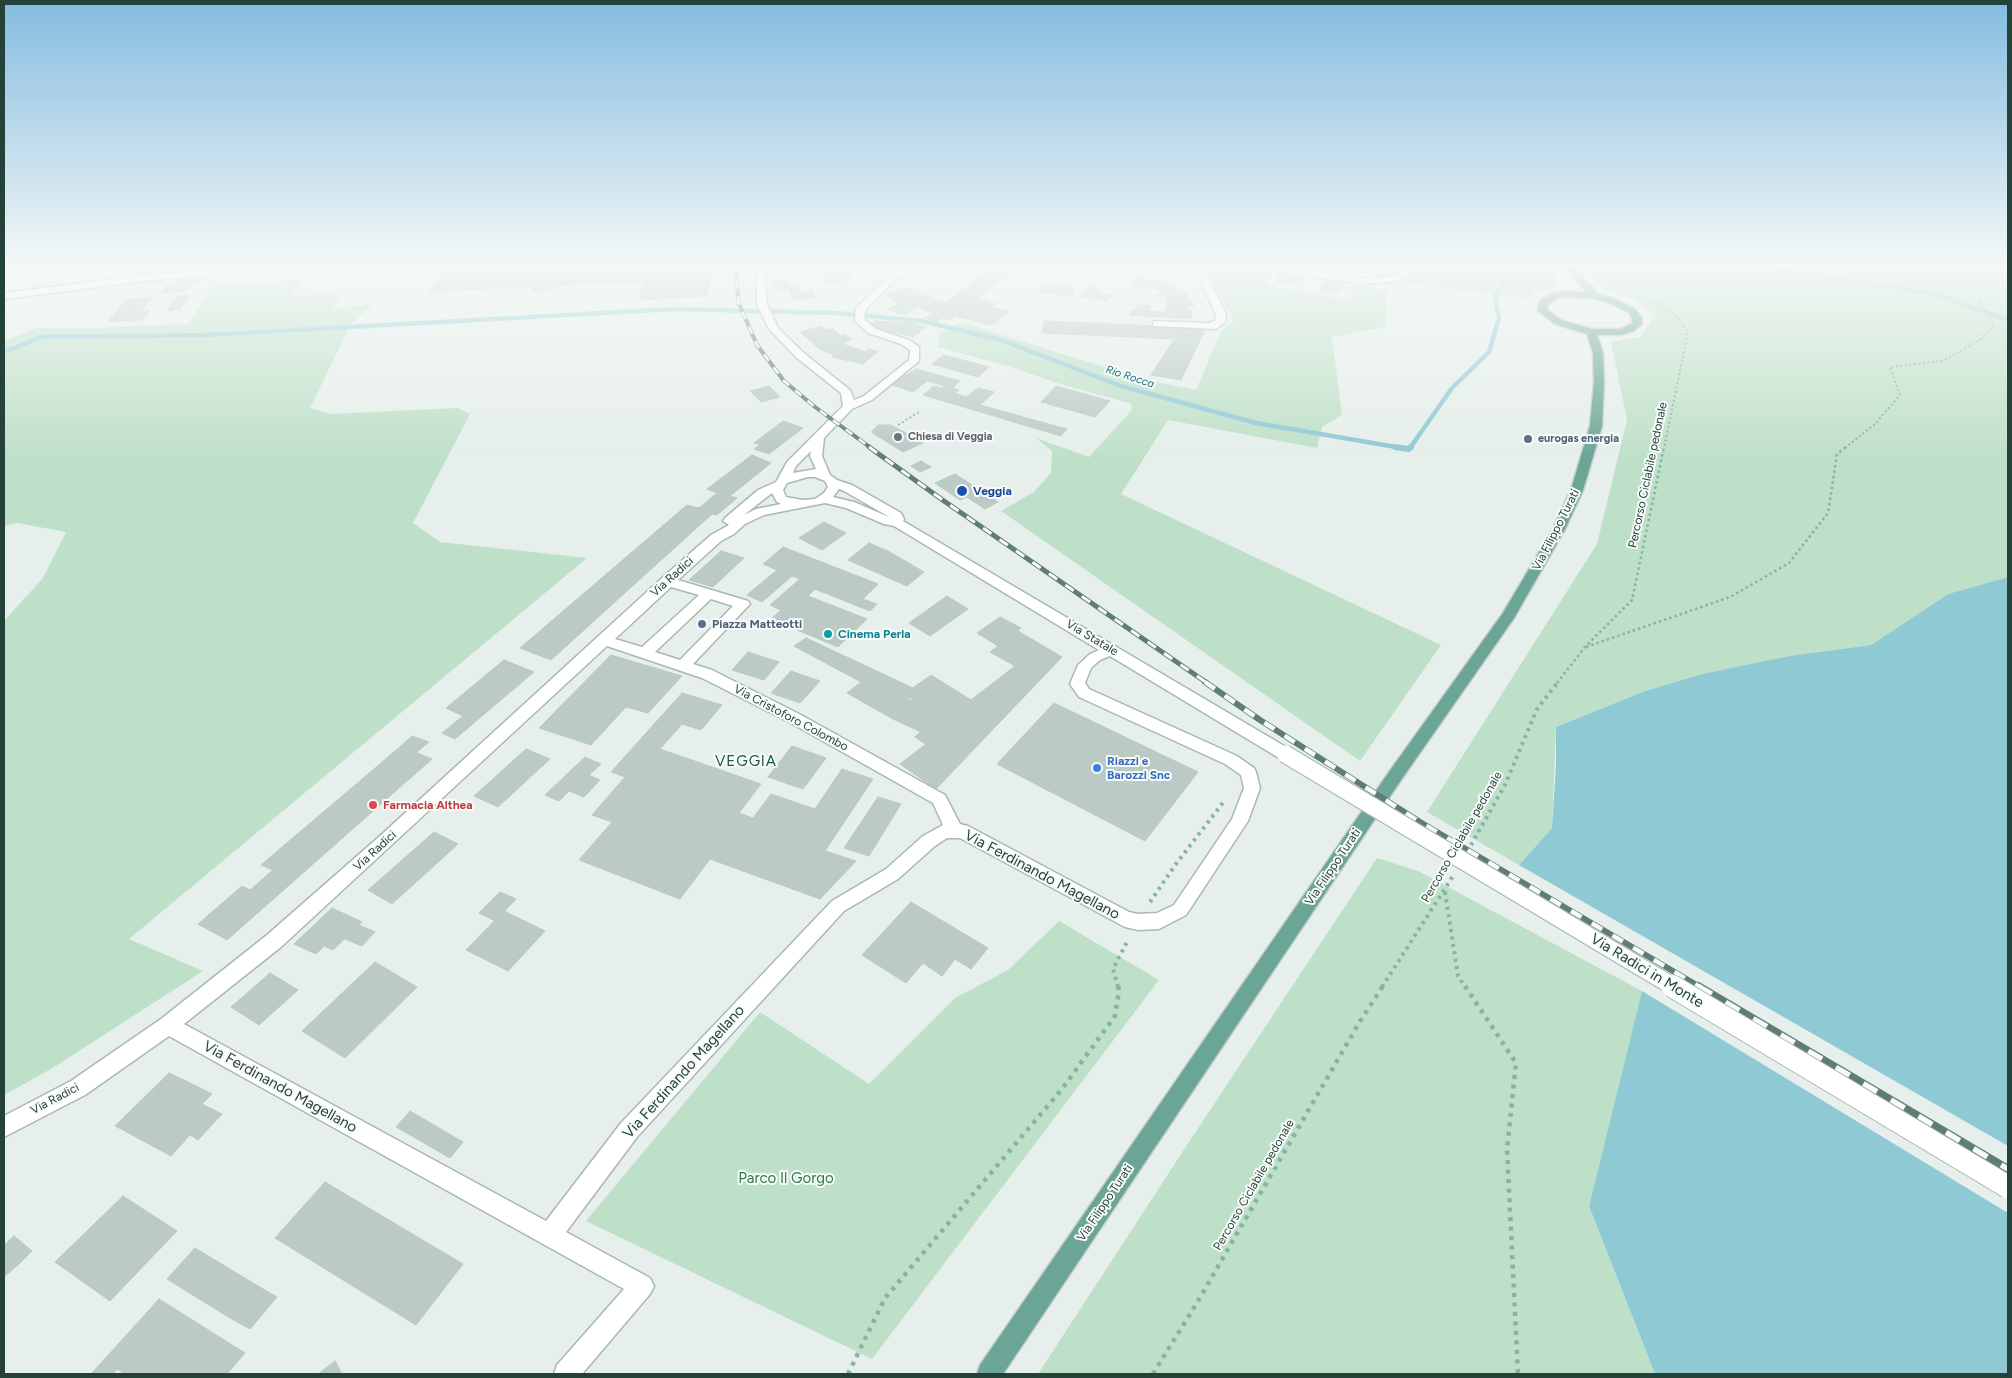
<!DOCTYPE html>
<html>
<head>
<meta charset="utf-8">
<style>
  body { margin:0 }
  #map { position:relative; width:2012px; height:1378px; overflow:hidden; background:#e6efeb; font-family:Figtree,sans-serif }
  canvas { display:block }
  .frame { position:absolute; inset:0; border:5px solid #24423a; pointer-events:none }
</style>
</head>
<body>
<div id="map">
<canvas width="2012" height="1378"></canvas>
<div class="frame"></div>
</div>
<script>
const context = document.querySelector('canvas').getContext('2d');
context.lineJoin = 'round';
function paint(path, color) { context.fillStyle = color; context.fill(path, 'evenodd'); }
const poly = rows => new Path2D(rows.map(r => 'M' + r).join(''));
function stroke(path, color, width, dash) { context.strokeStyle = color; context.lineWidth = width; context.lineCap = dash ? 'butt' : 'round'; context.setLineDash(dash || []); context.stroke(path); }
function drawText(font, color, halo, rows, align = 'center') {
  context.font = font + ' Figtree,sans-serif'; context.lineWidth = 4; context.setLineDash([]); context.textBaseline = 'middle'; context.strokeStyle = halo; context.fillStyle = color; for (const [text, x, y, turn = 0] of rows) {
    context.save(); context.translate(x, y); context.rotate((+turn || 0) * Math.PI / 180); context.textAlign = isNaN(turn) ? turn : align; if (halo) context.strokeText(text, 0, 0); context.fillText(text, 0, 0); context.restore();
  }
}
paint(poly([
  [142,265,331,265,273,269,186,271,136,275],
  [1204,265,1236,265,1272,271,1267,285,1351,300,1354,285,1386,290,1386,327,1332,337,1342,415,1322,427,1317,448,1168,420,1121,494,1441,645,1360,761,1001,511,1034,492,1051,473,1052,451,1036,438,1089,457,1131,411,1132,404,1054,382,1011,367,938,347,939,334,960,322,1143,379,1196,390,1221,331,1233,320],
  [1328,265,1554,265,1558,287,1534,291,1527,299,1425,286],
  [1588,265,2008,265,2008,577,1948,594,1871,645,1789,656,1702,674,1645,691,1556,727,1552,828,1519,865,1427,812,1597,544,1627,420,1611,342,1640,337,1654,317,1636,300,1602,288],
  [303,279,290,295,342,294,332,309,373,304,351,324,310,408,331,414,457,408,470,414,413,523,440,542,587,558,129,939,203,971,51,1069,4,1095,4,621,43,578,66,532,17,523,4,526,4,341,37,328,90,328,188,324,213,285],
  [1377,858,1418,871,1642,991,1589,1206,1655,1374,1038,1374,1187,1145],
  [1059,921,1159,980,872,1359,586,1221,760,1012,869,1084,955,998,1008,970]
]), '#bfe0c8');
paint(poly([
  [2008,577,2008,1146,1519,865,1552,828,1556,765,1556,727,1645,691,1702,674,1789,656,1871,645,1948,594],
  [1642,991,2008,1213,2008,1374,1655,1374,1589,1206]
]), '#8ec9d4');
stroke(poly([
  [1748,265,1935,294,2008,320],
  [4,352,41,337,206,335,674,309,836,313,922,321,1001,340,1121,386,1256,423,1402,448],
  [1410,448,1452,388,1489,352,1499,318,1495,298,1512,265]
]), '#8ec9d4', 4.5);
stroke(poly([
  [1395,447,1409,449,1411,447]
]), '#8ec9d4', 6);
const building = poly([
  [447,265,714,265,707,296,639,300,644,282,552,286,549,291,530,292,533,286,429,292,447,265],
  [839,265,853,279,829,284,816,269,839,265],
  [868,265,899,265,901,266,879,272,868,265],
  [926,265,946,265,941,269,946,271,938,276,920,271,929,265,926,265],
  [992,265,1013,265,1005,277,978,297,996,304,992,307,1010,311,991,325,955,316,951,320,942,318,935,322,925,318,934,314,919,307,902,315,888,309,899,303,884,295,908,287,933,298,946,302,973,283,969,282,992,265],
  [1094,265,1126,271,1123,274,1116,273,1114,276,1089,271,1094,265],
  [1150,265,1163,265,1158,270,1147,268,1150,265],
  [1282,271,1304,276,1300,282,1292,280,1289,285,1275,282,1282,271],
  [204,276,199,282,176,283,181,277,204,276],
  [1137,277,1177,285,1173,290,1184,292,1175,300,1157,295,1163,291,1131,285,1137,277],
  [1325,279,1344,282,1339,293,1319,290,1325,279],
  [787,280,790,286,797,285,800,292,813,291,815,298,793,300,789,289,774,291,771,282,787,280],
  [191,284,186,291,161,293,166,286,191,284],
  [1040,284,1072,284,1074,296,1057,296,1056,293,1041,293,1040,284],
  [1089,287,1101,289,1097,293,1112,296,1108,301,1081,297,1089,287],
  [1184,292,1195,306,1173,305,1173,308,1166,307,1167,298,1175,300,1184,292],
  [190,295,181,309,167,311,177,296,190,295],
  [152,297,134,320,108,322,126,299,152,297],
  [1137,305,1150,306,1150,311,1166,312,1166,307,1173,308,1173,305,1188,306,1188,309,1192,310,1192,319,1130,315,1131,310,1136,310,1137,305],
  [150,311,143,320,133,321,140,312,150,311],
  [876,321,911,323,926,327,913,337,869,326,876,321],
  [1044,321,1206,328,1181,380,1151,375,1174,339,1042,333,1044,321],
  [821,326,826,330,832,328,841,336,845,334,851,339,843,344,866,352,868,349,878,351,863,364,832,357,834,355,821,350,800,332,821,326],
  [944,355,989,367,978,377,932,364,944,355],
  [916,369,960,381,952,388,959,390,955,393,966,397,978,388,994,392,980,405,1067,429,1061,436,923,395,934,386,942,388,945,386,927,381,913,392,889,384,903,374,907,375,916,369],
  [769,386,780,397,761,402,750,391,769,386],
  [1056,386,1110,401,1095,417,1041,402,1056,386],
  [783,421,803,428,769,454,754,449,760,445,754,443,783,421],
  [878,425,891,425,917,439,908,443,914,447,903,452,871,432,878,425],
  [917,439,923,443,914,447,908,443,917,439],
  [752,455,771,463,730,496,737,498,717,515,712,514,551,660,520,648,687,505,699,508,717,493,707,489,752,455],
  [921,461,931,467,920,472,911,466,921,461],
  [955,474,998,502,985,509,967,497,960,500,935,483,955,474],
  [824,522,846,533,822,550,799,538,824,522],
  [869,543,888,551,924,572,907,586,848,560,869,543],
  [783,547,878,584,863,599,877,604,870,611,815,589,808,596,867,619,838,647,771,619,781,610,770,605,800,579,792,576,762,602,747,595,777,570,763,564,783,547],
  [721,551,744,558,713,587,689,580,721,551],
  [947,596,968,609,930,636,909,623,947,596],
  [1000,617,1021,628,998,646,977,633,1000,617],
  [1018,631,1062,657,936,789,900,764,926,744,934,750,957,732,935,718,940,712,903,695,931,675,971,700,1015,666,990,652,1018,631],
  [806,638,913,688,903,695,911,701,893,719,847,693,861,682,794,646,806,638],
  [748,652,779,662,764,680,732,670,748,652],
  [611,655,682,676,648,713,626,707,591,745,539,728,611,655],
  [504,660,534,672,455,739,442,733,463,716,446,708,504,660],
  [791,671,820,681,800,703,771,693,791,671],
  [682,693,722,705,701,730,682,724,660,749,761,784,739,813,753,818,771,794,815,809,842,769,873,779,825,851,856,861,820,899,710,859,680,899,579,860,612,822,592,815,625,777,611,772,682,693],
  [912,700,940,712,921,732,893,719,912,700],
  [1054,703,1198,772,1145,841,997,764,1054,703],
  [935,718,957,732,934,750,915,737,935,718],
  [412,736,429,742,417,752,401,746,412,736],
  [401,746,432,759,227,940,198,924,242,886,250,890,273,870,261,865,401,746],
  [792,746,826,758,803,789,768,777,792,746],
  [526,749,550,759,498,807,474,796,526,749],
  [585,757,601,764,589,775,600,780,584,797,569,791,559,801,545,795,585,757],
  [878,797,901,804,869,856,844,848,878,797],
  [434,832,458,844,392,904,368,890,434,832],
  [500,892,516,899,495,921,479,913,500,892],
  [911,902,988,948,971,969,955,959,942,976,923,963,906,983,862,955,911,902],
  [332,908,362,922,333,950,324,946,316,954,294,944,332,908],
  [504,911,545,931,508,971,466,950,504,911],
  [359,925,375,932,362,946,345,939,359,925],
  [375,962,417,987,345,1058,302,1031,375,962],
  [270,973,298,990,259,1025,231,1007,270,973],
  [169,1073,186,1081,173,1094,165,1089,123,1130,115,1126,169,1073],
  [186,1081,212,1094,202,1104,222,1114,198,1140,190,1135,171,1156,123,1130,165,1089,173,1094,186,1081],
  [410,1111,463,1142,450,1158,396,1127,410,1111],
  [325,1182,463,1264,416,1325,275,1238,325,1182],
  [123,1196,177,1231,110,1301,55,1262,123,1196],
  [14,1236,32,1251,19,1264,4,1252,4,1245,14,1236],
  [195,1248,258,1286,230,1318,167,1279,195,1248],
  [4,1252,19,1264,4,1277,4,1252],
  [258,1286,277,1297,250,1329,230,1318,258,1286],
  [159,1299,245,1353,227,1374,125,1374,117,1369,113,1374,91,1374,159,1299],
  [335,1361,342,1374,318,1374,335,1361]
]);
paint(building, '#bbcac4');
stroke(building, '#b8c9c2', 1);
const minor = poly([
  [337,265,373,265,369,268,271,275,205,276,152,280,4,299,4,293,152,274,337,265],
  [756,265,764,265,767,304,778,328,805,354,850,390,854,400,864,396,909,360,910,350,901,344,868,333,855,321,856,308,883,282,907,265,916,265,889,286,866,309,864,316,865,320,876,329,909,340,919,347,919,361,872,400,852,409,824,438,822,456,830,475,837,480,852,485,901,513,904,519,903,521,1291,750,1293,754,1291,758,1285,760,1279,758,1110,656,1100,660,1091,668,1085,683,1089,689,1237,756,1254,768,1256,772,1260,788,1248,821,1186,915,1159,929,1138,930,1125,927,960,838,947,838,935,846,898,879,844,911,637,1137,566,1232,650,1278,654,1286,650,1294,582,1374,554,1374,557,1365,624,1289,169,1036,85,1095,4,1137,4,1116,71,1081,161,1019,267,935,380,836,662,578,711,535,729,525,723,521,725,518,758,490,776,482,787,462,843,406,841,393,797,358,769,329,757,304,756,265],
  [811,451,810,456,816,469,793,473,796,466,811,451],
  [808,477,815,477,825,481,828,487,824,493,815,499,802,500,786,497,783,490,787,483,808,477],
  [839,489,844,491,891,518,854,502,833,497,839,489],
  [772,493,777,502,781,504,756,509,744,515,772,493],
  [825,503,846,508,884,524,894,526,1099,650,1090,654,1078,665,1070,684,1079,697,1225,764,1241,775,1244,788,1232,819,1174,905,1157,913,1138,914,1129,912,968,826,960,824,945,795,801,715,712,670,693,664,750,604,748,601,678,580,721,541,734,534,745,524,764,515,825,503],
  [671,587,699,595,642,647,615,639,671,587],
  [711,599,733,606,680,660,655,652,711,599],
  [607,646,702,678,791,723,933,803,943,825,923,836,886,869,832,901,621,1123,546,1221,184,1024,281,947,607,646],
  [1193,265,1201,265,1222,305,1226,316,1225,322,1216,329,1153,326,1153,322,1156,321,1208,323,1215,321,1216,316,1212,305,1193,265],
  [1251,265,1270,265,1361,278,1390,277,1408,269,1412,265,1421,265,1414,273,1395,282,1361,284,1255,268,1251,265]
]);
const major = poly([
  [1565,265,1573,265,1598,294,1613,298,1635,309,1642,318,1642,324,1634,331,1621,335,1597,335,1603,353,1604,382,1602,426,1583,490,1565,529,1514,618,1401,780,1003,1374,977,1374,980,1365,1389,772,1503,613,1553,529,1571,490,1590,426,1594,382,1593,353,1587,334,1555,324,1538,311,1538,305,1543,298,1551,294,1566,291,1587,293,1565,265],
  [1566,297,1595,299,1607,302,1629,313,1632,318,1632,323,1620,329,1592,329,1561,320,1548,310,1548,305,1557,298,1566,297]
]);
stroke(minor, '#a8b8b2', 3);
stroke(major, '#c2cac8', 3);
stroke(poly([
  [1601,265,1624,287,1668,310,1678,318,1686,329,1687,337,1664,448],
  [1966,265,1996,271,2008,276],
  [898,425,919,412],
  [1845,448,1875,424,1900,395,1890,367,1943,361,1980,340,1994,326,1979,300,1999,265]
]), '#86b3a5', 2, [2, 2.5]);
stroke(poly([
  [1586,647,1730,597,1789,563,1828,513,1837,454,1846,447],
  [1557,683,1585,647,1632,600,1664,447]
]), '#86b3a5', 2.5, [2.5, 3]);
stroke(poly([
  [1471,845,1505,785,1537,709,1558,682],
  [1445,892,1458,976,1465,987],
  [1150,902,1176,864,1225,800],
  [1118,987,1113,969,1128,940],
  [1382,987,1453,876]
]), '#86b3a5', 4, [3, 4.5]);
stroke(poly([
  [1465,986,1516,1063,1507,1149,1518,1374],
  [848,1374,885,1298,1062,1089,1115,1016,1119,991,1118,986],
  [1153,1374,1198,1301,1359,1023,1383,986]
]), '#86b3a5', 4.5, [4, 5.5]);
paint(minor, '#fff');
paint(major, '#6aa596');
const railFar3 = poly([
  [739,265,736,277,739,304,757,345,784,381,815,407,871,448]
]);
const railFar2 = poly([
  [869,447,944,501,1207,683]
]);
const railFar1 = poly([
  [1205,682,1260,720,1420,822,1700,987]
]);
const rail = poly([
  [1698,986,2008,1169]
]);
stroke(railFar3, '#5f7d75', 4);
stroke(railFar2, '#5f7d75', 5);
stroke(railFar1, '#5f7d75', 6);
stroke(rail, '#5f7d75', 8);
stroke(railFar3, '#f7fbf9', 2.5, [8]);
stroke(railFar2, '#f7fbf9', 3, [10]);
stroke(railFar1, '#f7fbf9', 4.5, [12]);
stroke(rail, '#f7fbf9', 5.5, [16]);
const minorBridgeFar1 = poly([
  [1285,754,1674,987]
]);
const minorBridge = poly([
  [1672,986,2008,1187]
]);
stroke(minorBridgeFar1, '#a8b8b2', 19, []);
stroke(minorBridge, '#a8b8b2', 24, []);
stroke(minorBridgeFar1, '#fff', 17);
stroke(minorBridge, '#fff', 22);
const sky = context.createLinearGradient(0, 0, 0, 457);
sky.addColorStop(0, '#84bce0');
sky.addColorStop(0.58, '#f4f8f6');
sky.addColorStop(1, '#f4f8f600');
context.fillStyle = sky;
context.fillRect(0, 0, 2012, 457);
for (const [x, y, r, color] of [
  [898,437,5,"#6b7280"],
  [1528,439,5,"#5c6f8a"],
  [962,491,6,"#1a4fb4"],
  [702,624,5,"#5c6f8a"],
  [828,634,5,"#0f9aa8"],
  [1097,768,5,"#3f7fe0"],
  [373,805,5,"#e0444e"]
]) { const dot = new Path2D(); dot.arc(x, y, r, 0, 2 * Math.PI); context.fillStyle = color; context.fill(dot); stroke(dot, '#f7fbf9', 2); }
drawText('italic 11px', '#1c6f80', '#f7fbf9', [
  ["Rio Rocca",1130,377,18]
]);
drawText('bold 11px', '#5b616d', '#f7fbf9', [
  ["Chiesa di Veggia",908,437]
], 'left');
drawText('bold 11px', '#4e5e75', '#f7fbf9', [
  ["eurogas energia",1538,439]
], 'left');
drawText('12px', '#24423a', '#f7fbf9', [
  ["Percorso Ciclabile pedonale",1648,475,-78],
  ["Via Filippo Turati",1556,530,-63],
  ["Via Radici",672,577,-42],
  ["Via Statale",1092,638,31],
  ["Via Cristoforo Colombo",791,718,28],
  ["Percorso Ciclabile pedonale",1462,837,-60],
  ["Via Radici",375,851,-42],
  ["Via Filippo Turati",1333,867,-56],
  ["Via Radici",55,1099,-28],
  ["Percorso Ciclabile pedonale",1254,1185,-60],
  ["Via Filippo Turati",1105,1203,-56]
]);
drawText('bold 12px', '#164399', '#f7fbf9', [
  ["Veggia",973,491]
], 'left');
drawText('bold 12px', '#4e5e75', '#f7fbf9', [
  ["Piazza Matteotti",712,624]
], 'left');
drawText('bold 12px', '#0d838f', '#f7fbf9', [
  ["Cinema Perla",838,634]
], 'left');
drawText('bold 12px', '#366cbe', '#f7fbf9', [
  ["Riazzi e",1107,761],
  ["Barozzi Snc",1107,775]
], 'left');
drawText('bold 12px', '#be3a42', '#f7fbf9', [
  ["Farmacia Althea",383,805]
], 'left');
context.letterSpacing = '1px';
drawText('15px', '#1f5548', '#f7fbf9', [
  ["VEGGIA",746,762]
]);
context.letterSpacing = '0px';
drawText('15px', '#24423a', '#f7fbf9', [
  ["Via Ferdinando Magellano",1042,875,28],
  ["Via Radici in Monte",1647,971,31],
  ["Via Ferdinando Magellano",684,1072,-48],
  ["Via Ferdinando Magellano",280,1087,29]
]);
drawText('15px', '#2d7a4b', '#f7fbf9', [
  ["Parco Il Gorgo",786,1179]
]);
</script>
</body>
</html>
